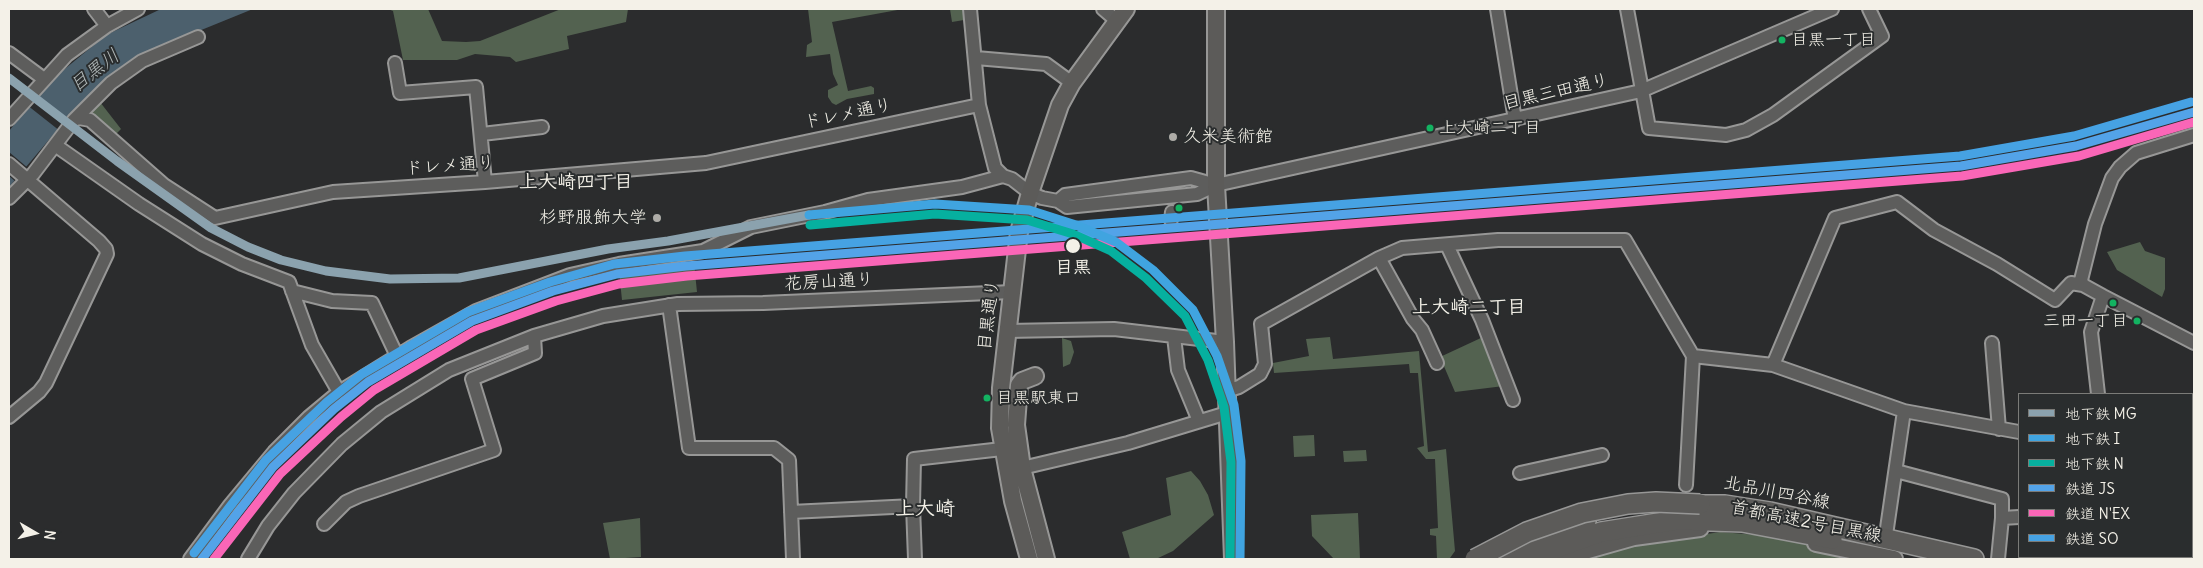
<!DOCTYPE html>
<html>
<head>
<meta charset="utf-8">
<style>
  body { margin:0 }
  #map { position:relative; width:2203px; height:568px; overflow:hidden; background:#2b2c2d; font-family:Delius,"Klee One",sans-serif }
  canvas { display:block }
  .frame { position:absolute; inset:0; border:10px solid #f4f1e8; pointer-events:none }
  .legend { position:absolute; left:2018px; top:393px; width:175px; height:165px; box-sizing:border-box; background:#2a2d2e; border:1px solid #7b7b78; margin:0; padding:6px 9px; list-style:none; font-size:15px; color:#f4f1e8 }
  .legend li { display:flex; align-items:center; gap:10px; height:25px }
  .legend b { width:25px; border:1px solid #7b7b78 }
  .north { position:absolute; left:10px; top:508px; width:50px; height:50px; -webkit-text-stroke:4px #2a2d2e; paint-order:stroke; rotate:98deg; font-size:14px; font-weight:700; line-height:20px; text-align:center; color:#f4f1e8 }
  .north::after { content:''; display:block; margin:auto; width:18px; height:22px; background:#f4f1e8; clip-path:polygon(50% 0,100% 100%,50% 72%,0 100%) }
</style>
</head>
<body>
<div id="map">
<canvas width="2203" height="568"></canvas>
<div class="frame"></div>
<ul class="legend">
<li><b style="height:6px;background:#8ba2ae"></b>地下鉄 MG</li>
<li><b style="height:6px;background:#40a4e0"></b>地下鉄 I</li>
<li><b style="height:6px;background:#06b09f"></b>地下鉄 N</li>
<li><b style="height:6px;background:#53a3e8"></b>鉄道 JS</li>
<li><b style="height:6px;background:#fa66b7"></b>鉄道 N'EX</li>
<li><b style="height:6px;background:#46a2e3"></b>鉄道 SO</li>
</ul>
<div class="north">N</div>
</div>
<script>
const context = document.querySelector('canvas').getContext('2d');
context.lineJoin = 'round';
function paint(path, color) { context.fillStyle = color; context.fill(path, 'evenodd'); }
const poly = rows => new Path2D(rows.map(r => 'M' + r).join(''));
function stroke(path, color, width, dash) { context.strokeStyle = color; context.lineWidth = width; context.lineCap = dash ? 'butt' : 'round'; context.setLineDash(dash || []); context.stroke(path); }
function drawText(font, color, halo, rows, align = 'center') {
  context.font = font + ' Delius,"Klee One",sans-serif'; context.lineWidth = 4; context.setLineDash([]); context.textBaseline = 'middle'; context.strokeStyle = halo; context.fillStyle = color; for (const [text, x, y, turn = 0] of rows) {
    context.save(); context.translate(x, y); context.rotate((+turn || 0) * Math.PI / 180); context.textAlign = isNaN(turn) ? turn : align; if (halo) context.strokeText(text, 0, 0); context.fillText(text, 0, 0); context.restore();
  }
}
paint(poly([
  [388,9,428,9,442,41,466,42,480,41,561,9,628,9,626,22,567,36,569,49,516,62,510,57,475,54,457,60,403,60,393,11],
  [808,9,903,9,832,22,848,91,871,86,874,88,874,94,847,99,836,105,832,103,828,97,828,90,838,85,833,74,830,54,806,57,807,45,812,42],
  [950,9,964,9,964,20,952,22],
  [100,102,121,129,116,134,93,115,93,109],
  [2140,242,2145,251,2165,258,2165,289,2162,297,2117,270,2107,252],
  [694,263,697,292,622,300,619,271,657,267,658,272,669,271,669,266],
  [1330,337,1333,359,1419,351,1428,452,1446,449,1455,551,1450,558,1433,559,1437,559,1436,536,1430,535,1430,529,1438,528,1435,459,1426,459,1417,448,1424,446,1418,373,1410,373,1409,364,1274,373,1273,363,1309,356,1306,339],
  [1483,337,1504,386,1455,392,1440,357],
  [1062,338,1071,341,1074,352,1070,364,1063,367],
  [1314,435,1315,456,1294,457,1293,436],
  [1366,450,1367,461,1344,462,1343,451],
  [1191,471,1200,481,1208,495,1214,515,1173,551,1156,559,1130,559,1122,532,1171,515,1166,478],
  [1358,513,1360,559,1334,559,1312,536,1311,515],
  [640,518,641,557,610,559,603,523],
  [1720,532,1771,536,1879,559,1573,559,1616,548]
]), '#536250');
paint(poly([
  [161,9,253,9,152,50,135,58,107,78,75,109,9,187,9,131,49,82,106,35]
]), '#4c606d');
paint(poly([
  [36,94,69,120,60,131,27,105],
  [9,152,28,168,16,182,9,176]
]), '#2b2c2d');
const minor = poly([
  [94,9,107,26],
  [970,9,979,105,995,168,1003,176,1012,179,1030,193,1042,198,1058,201,1067,207,1197,194,1216,185,1641,91,1832,9],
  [1103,9,1117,21],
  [1497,9,1515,120],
  [1627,9,1649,128,1726,135,1746,130,1773,115,1882,36,1869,9],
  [9,53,44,79],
  [976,58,1046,64,1072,83],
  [395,63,400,93,476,87,485,182],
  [9,119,67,55,107,26,138,9],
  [74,120,79,118,90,120,164,185,215,218,333,192,485,182,706,163,979,105],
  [482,134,542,127],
  [2194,135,2136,153,2120,167,2112,178,2095,224,2081,280,2083,285,2103,296,2194,343],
  [55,145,139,204,202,244,242,264,289,282,312,345,339,392],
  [9,164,99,241,106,249,107,254,46,383,39,392,9,417],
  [9,198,33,174,74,120,111,83,142,61,198,37],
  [1058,201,1065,195,1191,178,1216,185],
  [1171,220,1172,212],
  [1447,245,1482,320,1513,400],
  [1379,258,1413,319,1422,330,1437,363],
  [292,291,332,301,372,303,397,356],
  [669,305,689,448,774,448,789,460,793,559],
  [1007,331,1114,329,1225,342],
  [1174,337,1178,370,1199,421],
  [1992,343,1999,429],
  [1773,365,1835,218,1897,202,1934,230,1997,264,2055,300,2071,283,2083,285],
  [1226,391,1239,387,1260,374,1265,364,1261,324,1379,258,1402,248,1498,240,1625,240,1693,356],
  [2098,394,2091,332,2103,296],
  [1022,468,1128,443,1227,413],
  [1896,471,2002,499,2002,518],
  [1520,473,1602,455],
  [1686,485,1693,356,1773,365,1904,411,2019,432],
  [913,506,915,559],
  [791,512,913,506,914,459,1002,449],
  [324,524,346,502,359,496,494,450,472,379,535,353,534,336],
  [2192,526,2194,526],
  [1886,535,1904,411],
  [2130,557,2131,559],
  [190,559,230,505,274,452,309,417,339,392,410,348,476,311,570,275,619,264,703,251,751,227,825,212,868,200,962,187,1003,176],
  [248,559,268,526,294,493,342,444,381,412,449,370,534,336,603,316,678,304,763,303,1012,292],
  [1998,559,2002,518,2019,517]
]);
const major = poly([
  [1216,9,1216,185,1225,342,1233,559],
  [1035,376,1022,381,1019,385,1016,425,1022,468,1046,559],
  [1816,543,1894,559],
  [1029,559,1013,501,1000,428,1001,388,1019,232,1030,193,1060,105,1072,83,1126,9],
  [1556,559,1634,537,1700,528]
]);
const highway = poly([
  [1684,505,1725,505,1770,512,1974,559],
  [1495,559,1586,521],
  [1526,559,1601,532,1677,520,1742,522,1832,539]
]);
stroke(minor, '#979796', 16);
stroke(major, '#979796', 20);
stroke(highway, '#979796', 22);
stroke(minor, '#5d5d5c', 12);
stroke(major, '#5c5b59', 16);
stroke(highway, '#5c5b59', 19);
const highwayBridge = poly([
  [1475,559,1527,532,1582,513,1628,504,1656,502,1700,504]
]);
stroke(highwayBridge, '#979796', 22, []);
stroke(highwayBridge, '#5c5b59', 19);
stroke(poly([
  [202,559,273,467,334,409,368,382,472,321,553,291,617,274,686,266,1961,166,2076,146,2194,112]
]), '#53a3e8', 9);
stroke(poly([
  [214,559,280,474,341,417,374,390,476,330,556,301,619,284,687,276,1962,176,2079,156,2194,122]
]), '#fa66b7', 9);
stroke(poly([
  [194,553,266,460,327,402,362,374,468,312,550,282,614,264,685,256,1960,156,2074,136,2191,102]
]), '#46a2e3', 9);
stroke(poly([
  [9,78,117,161,211,228,248,247,281,260,326,271,390,279,459,278,608,249,668,241,809,215]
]), '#8ba2ae', 9);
stroke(poly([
  [809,215,935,204,1029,210,1076,225,1116,242,1153,270,1193,310,1217,356,1234,405,1241,461,1240,559]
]), '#40a4e0', 9);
stroke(poly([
  [810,225,935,214,1027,220,1073,234,1111,251,1146,278,1185,316,1208,360,1224,407,1231,462,1230,559]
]), '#06b09f', 9);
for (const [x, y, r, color] of [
  [1782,40,4.5,"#13b361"],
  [1430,128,4.5,"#13b361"],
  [1173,137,5,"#aeaca7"],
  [1179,208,4.5,"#13b361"],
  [657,218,5,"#aeaca7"],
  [1073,246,8,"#f4f1e8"],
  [2113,303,4.5,"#13b361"],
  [2137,321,4.5,"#13b361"],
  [987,398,4.5,"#13b361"]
]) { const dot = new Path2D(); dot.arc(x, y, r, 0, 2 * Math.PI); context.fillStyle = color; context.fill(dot); stroke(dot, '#2a2d2e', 2); }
drawText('17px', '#f4f1e8', '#2a2d2e', [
  ["目黒一丁目",1791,40],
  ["上大崎二丁目",1439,128],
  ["三田一丁目",2128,321,"right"],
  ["目黒駅東口",996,398]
], 'left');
drawText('18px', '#f4f1e8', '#2a2d2e', [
  ["目黒三田通り",1556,92,-13],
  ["ドレメ通り",848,114,-12],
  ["ドレメ通り",450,166,-4],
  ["花房山通り",829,282,-3],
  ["目黒通り",989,315,-83],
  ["北品川四谷線",1777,493,11],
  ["首都高速2号目黒線",1806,522,11]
]);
drawText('18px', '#f4f1e8', '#2a2d2e', [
  ["久米美術館",1183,137],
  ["杉野服飾大学",647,218,"right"]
], 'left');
drawText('bold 18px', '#f4f1e8', '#2a2d2e', [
  ["目黒",1073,268]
]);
drawText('italic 19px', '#b2b9b9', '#2a2d2e', [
  ["目黒川",95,71,-38]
]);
drawText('bold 19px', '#f4f1e8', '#2a2d2e', [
  ["上大崎四丁目",576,183],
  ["上大崎二丁目",1469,308]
]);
drawText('bold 20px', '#f4f1e8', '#2a2d2e', [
  ["上大崎",925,509]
]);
</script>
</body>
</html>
